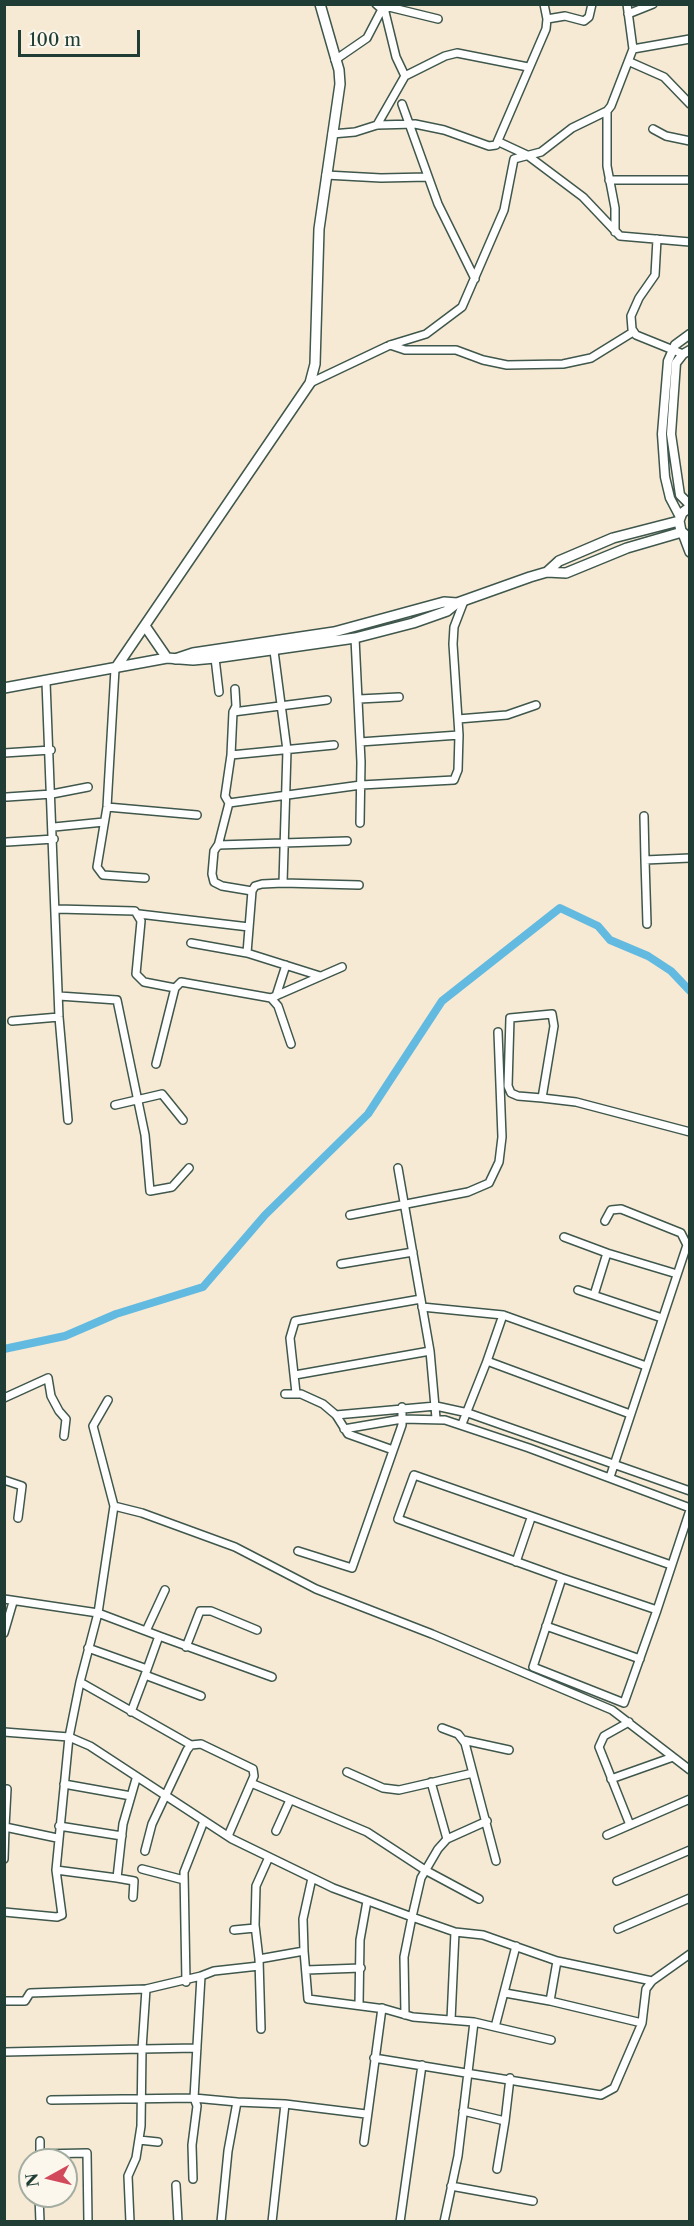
<!DOCTYPE html>
<html>
<head>
<meta charset="utf-8">
<style>
  body { margin:0 }
  #map { position:relative; width:694px; height:2226px; overflow:hidden; background:#f7ead5; font-family:"Libre Caslon Text",serif }
  canvas { display:block }
  .frame { position:absolute; inset:0; border:6px solid #1f3d34; pointer-events:none }
  .north { position:absolute; left:18px; top:2148px; width:60px; height:60px; box-sizing:border-box; background:#fbf7ec; border:2px solid #a3ada2; border-radius:50%; rotate:262deg; font-size:16px; font-weight:700; line-height:24px; text-align:center; color:#1f3d34 }
  .north::after { content:''; display:block; margin:auto; width:21px; height:27px; background:#d1495b; clip-path:polygon(50% 0,100% 100%,50% 72%,0 100%) }
  .scale { position:absolute; left:18px; top:30px; width:122px; height:27px; box-sizing:border-box; border:3px solid #1f3d34; border-top:0; padding-left:8px; font-size:18px; line-height:21px; white-space:nowrap; color:#1f3d34; -webkit-text-stroke:4px #fbf7ec; paint-order:stroke }
</style>
</head>
<body>
<div id="map">
<canvas width="694" height="2226"></canvas>
<div class="frame"></div>
<div class="north">N</div>
<div class="scale">100 m</div>
</div>
<script>
const context = document.querySelector('canvas').getContext('2d');
context.lineJoin = 'round';
const poly = rows => new Path2D(rows.map(r => 'M' + r).join(''));
function stroke(path, color, width, dash) { context.strokeStyle = color; context.lineWidth = width; context.lineCap = dash ? 'butt' : 'round'; context.setLineDash(dash || []); context.stroke(path); }
stroke(poly([
  [4,1349,65,1336,116,1314,203,1287,265,1215,368,1114,442,1001,560,908,598,926,610,940,648,956,671,971,690,991]
]), '#63bae0', 8);
const minor = poly([
  [376,4,385,12,396,57,405,76],
  [389,7,438,19],
  [628,14,653,4],
  [547,19,565,16,584,21,589,17,592,4],
  [633,49,690,39],
  [335,60,367,38,380,13,393,4],
  [630,62,664,77,690,104],
  [402,104,438,204,475,279],
  [607,111,607,166,615,208,615,232],
  [377,125,405,76,445,56,457,53,528,67],
  [653,129,666,136,690,141],
  [332,134,355,132,377,125,415,124,444,130,489,146,496,145,546,29,547,19,544,4],
  [499,142,527,155,583,197,620,236,690,242],
  [326,175,381,178,428,177],
  [609,180,690,180],
  [657,239,655,275,639,298,631,316,632,329,636,335,683,354],
  [390,345,405,350,456,350,483,360,507,365,563,364,591,358,633,332],
  [310,383,390,345,426,334,462,307,504,210,514,159,541,152,572,128,607,111,611,106,633,49,627,4],
  [355,638,361,762,360,823],
  [215,658,219,692],
  [115,669,107,807,97,867,103,875,145,878],
  [46,682,59,1017,68,1120],
  [359,699,399,697],
  [233,712,327,700],
  [458,719,507,715,536,705],
  [360,742,459,735],
  [4,753,51,750],
  [231,755,334,745],
  [7,797,52,794,88,787],
  [229,803,361,785,454,780,458,770,459,735,453,644,454,627,464,601],
  [107,807,197,815],
  [644,816,645,860],
  [54,827,104,822],
  [7,842,54,839],
  [218,846,229,803,225,796,231,755,233,712,236,706,235,689],
  [283,883,359,885],
  [252,891,222,886,214,882,212,874,214,851,218,845,347,841],
  [57,909,135,911,141,921,136,974,144,982,175,988],
  [139,914,249,927],
  [647,924,645,860,690,858],
  [191,943,247,953,252,891,255,886,262,884,283,883,287,750,274,651],
  [247,953,320,976],
  [59,996,117,1000,145,1135,150,1191,172,1187,189,1168],
  [276,996,286,965],
  [271,998,342,967],
  [12,1021,59,1017],
  [156,1064,175,988,181,982,271,998,278,1006,291,1044],
  [542,1098,554,1026,552,1014,510,1018,508,1086,511,1093,518,1096,542,1098,576,1102,690,1132],
  [115,1105,162,1094,183,1120],
  [398,1168,430,1351,436,1418],
  [350,1215,468,1192,489,1183,499,1162,502,1137,498,1032],
  [605,1221,611,1210,621,1209,681,1233,687,1245,610,1477],
  [564,1237,607,1253],
  [341,1264,413,1252],
  [578,1290,662,1318],
  [594,1295,607,1253,677,1274],
  [422,1307,503,1315,487,1361],
  [503,1315,646,1366],
  [295,1375,430,1351],
  [296,1393,290,1338,295,1321,421,1299],
  [285,1394,301,1394,323,1404,336,1415,348,1434,393,1450],
  [4,1398,48,1378,51,1396,59,1411,66,1419,64,1436],
  [336,1415,436,1406,468,1413,690,1491],
  [462,1424,487,1361,630,1414],
  [344,1429,402,1419,445,1420,529,1448,690,1508],
  [4,1480,22,1486,18,1518],
  [114,1506,142,1513,235,1547,316,1589,432,1634,612,1710,690,1770],
  [298,1551,352,1568,402,1425,402,1407],
  [516,1562,531,1518],
  [562,1578,398,1519,414,1475,671,1565],
  [4,1599,98,1613,114,1506,93,1426,108,1400],
  [657,1610,562,1578,533,1667,624,1703,657,1610,690,1510],
  [546,1626,640,1659],
  [146,1631,165,1590],
  [4,1633,13,1602],
  [186,1647,200,1611,211,1611,257,1630],
  [88,1648,147,1669],
  [145,1675,159,1636,272,1677],
  [80,1682,98,1613,159,1636],
  [131,1712,145,1675,201,1696],
  [629,1722,604,1736,599,1747,630,1825],
  [442,1728,458,1734,465,1743,496,1861],
  [4,1732,69,1737,80,1682,191,1745],
  [463,1740,509,1750],
  [347,1772,383,1788,399,1790,473,1773],
  [136,1779,123,1824,117,1878,56,1870,69,1737,90,1746,232,1839,333,1888,412,1917,421,1878,438,1849,447,1839,487,1821],
  [611,1779,673,1757],
  [431,1782,447,1839],
  [251,1783,367,1832,425,1870,479,1899],
  [64,1784,131,1796],
  [59,1826,122,1836],
  [5,1827,7,1789],
  [276,1831,290,1800],
  [607,1835,690,1799],
  [145,1851,152,1824,187,1750,191,1745,201,1744,253,1769,254,1776,228,1836],
  [4,1859,5,1827,57,1838],
  [142,1869,184,1880],
  [117,1878,134,1881,133,1897],
  [617,1881,690,1850],
  [4,1912,57,1917,62,1915,56,1870],
  [618,1929,690,1898],
  [234,1930,255,1928],
  [304,1951,303,1919,312,1878],
  [259,1959,255,1925,256,1886,269,1857],
  [557,1961,652,1981],
  [306,1970,361,1968],
  [201,1976,214,1971,259,1966],
  [186,1982,184,1872,204,1821],
  [505,1993,550,2001],
  [4,2001,25,2001,30,1993,146,1989,142,2049,197,2048],
  [359,2005,360,1940,367,1901],
  [405,2015,404,1957,412,1917,455,1932,483,1935,557,1961,550,2001,642,2023,646,1989,652,1981,690,1954],
  [451,2020,455,1932],
  [474,2022,495,2027,516,1946],
  [495,2027,551,2040],
  [261,2029,259,1959,304,1951,308,1999,385,2009,413,2017,474,2022,458,2156,444,2222],
  [4,2052,142,2049,141,2126,136,2158,128,2176,130,2222],
  [374,2058,601,2095,614,2088,642,2023],
  [51,2100,194,2098,201,1976,146,1989],
  [285,2104,366,2114],
  [463,2111,505,2121,510,2078],
  [139,2140,158,2142],
  [364,2142,382,2008],
  [40,2154,87,2153,88,2222],
  [40,2160,40,2141],
  [497,2169,505,2121],
  [193,2179,192,2145,197,2106,194,2098,237,2102],
  [176,2185,178,2222],
  [451,2186,533,2201],
  [39,2196,40,2222],
  [221,2222,228,2151,237,2102,285,2104,272,2222],
  [400,2222,422,2065]
]);
const tertiary = poly([
  [690,350,683,354,676,363,671,434,680,495,690,505],
  [680,517,670,498,665,477,662,434,668,361,675,345,690,334]
]);
const secondary = poly([
  [690,507,682,513,679,521,681,531,690,539],
  [684,536,690,552],
  [547,572,559,561,613,538,679,521],
  [145,626,167,658],
  [175,659,193,653,334,632,444,602,457,603,530,577,547,572,566,573,627,548,682,532],
  [115,669,310,383,315,364,319,229,340,84,339,70,320,4],
  [4,688,167,658,193,660,215,658,355,638,413,623,447,611,457,603]
]);
stroke(minor, '#3f574c', 10);
stroke(tertiary, '#3f574c', 11);
stroke(secondary, '#3f574c', 12);
stroke(minor, '#fff', 7);
stroke(tertiary, '#fff', 8);
stroke(secondary, '#fff', 9);
</script>
</body>
</html>
